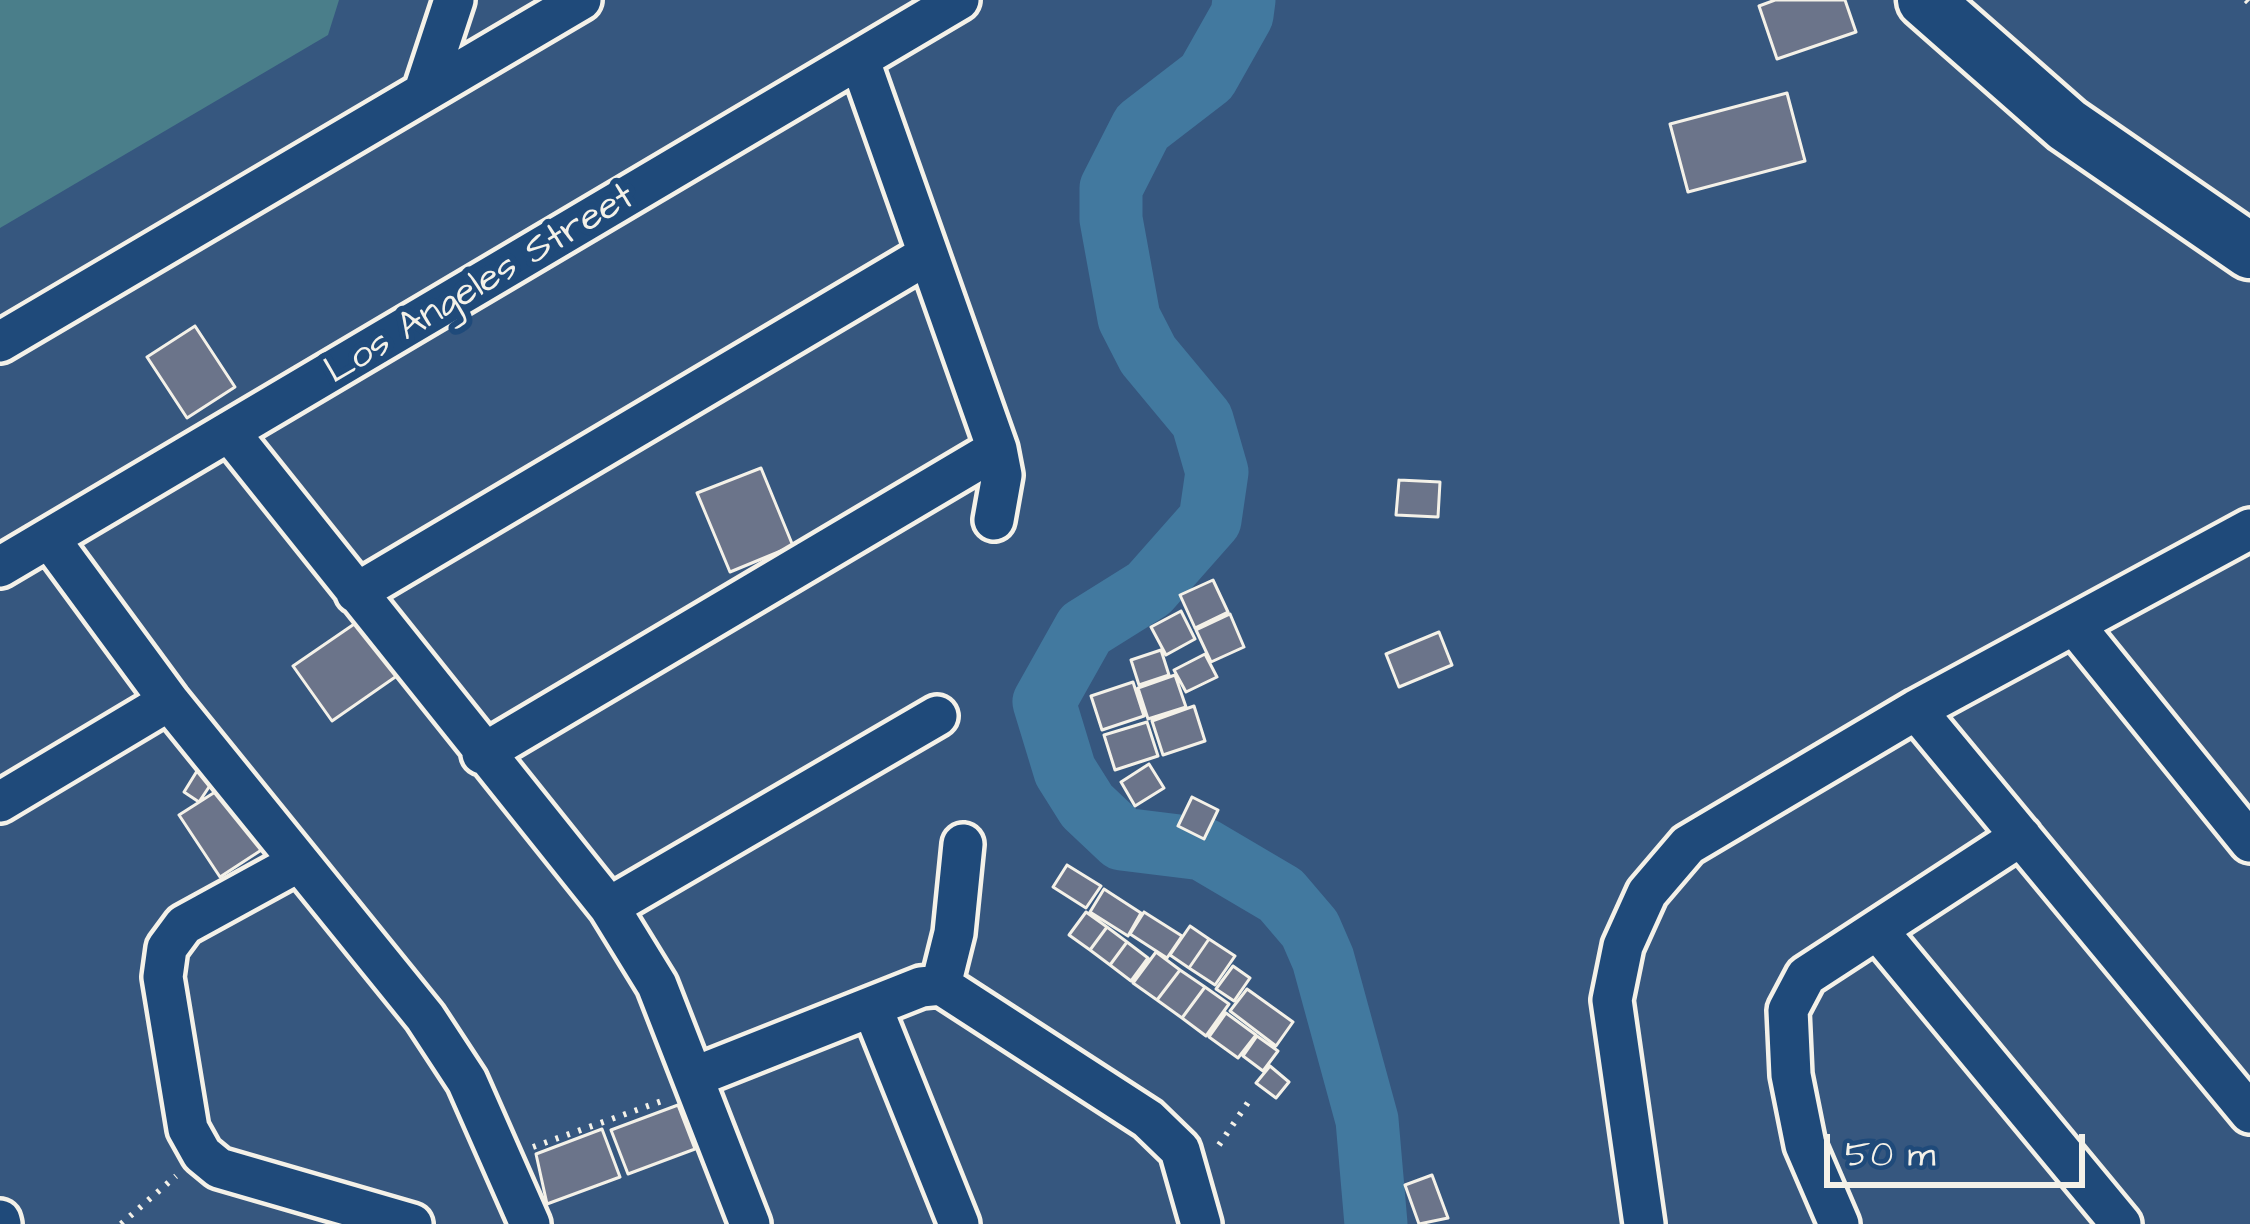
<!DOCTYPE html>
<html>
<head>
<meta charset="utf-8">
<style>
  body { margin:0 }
  #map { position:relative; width:2250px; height:1224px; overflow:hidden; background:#36577f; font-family:"Architects Daughter",sans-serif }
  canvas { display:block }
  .scale { position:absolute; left:1824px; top:1134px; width:261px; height:54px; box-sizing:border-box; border:6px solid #f4f1e8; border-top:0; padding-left:15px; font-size:36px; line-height:42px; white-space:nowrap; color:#f4f1e8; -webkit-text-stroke:9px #1f4a7a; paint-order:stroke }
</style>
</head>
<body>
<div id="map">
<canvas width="2250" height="1224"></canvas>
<div class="scale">50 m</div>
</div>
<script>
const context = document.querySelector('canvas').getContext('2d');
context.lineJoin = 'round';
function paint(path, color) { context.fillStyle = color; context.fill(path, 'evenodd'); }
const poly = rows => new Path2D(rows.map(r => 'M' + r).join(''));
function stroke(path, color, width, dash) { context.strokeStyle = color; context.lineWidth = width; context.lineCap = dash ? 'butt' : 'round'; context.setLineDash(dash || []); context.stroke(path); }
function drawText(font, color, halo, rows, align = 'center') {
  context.font = font + ' "Architects Daughter",sans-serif'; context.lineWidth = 12; context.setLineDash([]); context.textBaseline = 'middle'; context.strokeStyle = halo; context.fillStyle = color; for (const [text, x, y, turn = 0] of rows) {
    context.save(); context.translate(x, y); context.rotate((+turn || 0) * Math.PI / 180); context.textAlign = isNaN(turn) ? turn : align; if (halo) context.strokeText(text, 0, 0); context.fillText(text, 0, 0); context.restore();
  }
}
paint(poly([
  [0,0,339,0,328,35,0,228]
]), '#4a7e8a');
stroke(poly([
  [1244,0,1242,15,1207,77,1142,127,1111,188,1111,219,1129,318,1148,355,1202,420,1217,472,1210,520,1149,589,1085,629,1044,702,1065,771,1087,806,1122,839,1203,849,1281,895,1310,929,1323,959,1367,1120,1376,1224]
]), '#42799f', 63);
const building = poly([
  [1775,0,1845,0,1856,32,1777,59,1759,6,1775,0],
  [1787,93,1805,161,1688,192,1670,124,1787,93],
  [195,326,235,387,187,418,147,357,195,326],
  [761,468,793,546,730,572,697,493,761,468],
  [1399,480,1440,482,1438,517,1396,515,1399,480],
  [1213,580,1228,612,1195,628,1180,595,1213,580],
  [1181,611,1195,639,1166,655,1151,627,1181,611],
  [1230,614,1244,647,1211,662,1196,630,1230,614],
  [363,618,401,673,332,721,293,666,363,618],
  [1439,632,1452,665,1399,687,1386,654,1439,632],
  [1161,650,1169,675,1139,685,1131,660,1161,650],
  [1205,654,1217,677,1186,692,1174,670,1205,654],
  [1175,675,1186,707,1148,719,1138,688,1175,675],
  [1133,682,1144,716,1102,730,1091,696,1133,682],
  [1194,706,1205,741,1163,755,1152,721,1194,706],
  [1147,722,1158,756,1115,770,1104,735,1147,722],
  [1149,764,1164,788,1135,806,1121,782,1149,764],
  [197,771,213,781,199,802,184,792,197,771],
  [226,785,266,847,220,877,179,815,226,785],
  [1192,797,1218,810,1204,839,1178,826,1192,797],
  [1067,865,1101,886,1086,908,1053,887,1067,865],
  [1104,889,1141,913,1128,936,1090,912,1104,889],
  [1086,912,1107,927,1090,950,1069,935,1086,912],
  [1144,912,1182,936,1167,958,1130,934,1144,912],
  [1190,926,1209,939,1189,968,1170,955,1190,926],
  [1107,927,1127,942,1110,965,1090,950,1107,927],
  [1209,939,1235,956,1215,985,1189,968,1209,939],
  [1127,942,1148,958,1131,981,1110,965,1127,942],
  [1156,952,1180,970,1157,1000,1133,983,1156,952],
  [1233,966,1250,978,1234,1001,1216,989,1233,966],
  [1180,970,1205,987,1182,1018,1157,1000,1180,970],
  [1205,987,1229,1004,1206,1036,1182,1018,1205,987],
  [1247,989,1293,1022,1276,1046,1230,1011,1247,989],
  [1226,1013,1256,1035,1238,1058,1209,1037,1226,1013],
  [1257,1036,1278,1051,1263,1071,1243,1056,1257,1036],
  [1270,1066,1289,1082,1276,1098,1256,1083,1270,1066],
  [678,1105,695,1149,628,1174,611,1130,678,1105],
  [602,1129,620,1177,547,1204,536,1154,602,1129],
  [1432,1175,1448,1218,1419,1224,1405,1185,1432,1175]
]);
paint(building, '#6b748a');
stroke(building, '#f4f1e8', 3);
const street = poly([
  [860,61,997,449,1002,475,994,520],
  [425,88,454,0],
  [0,342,581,0],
  [230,433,609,907,657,985,750,1224],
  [49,538,169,701,425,1017,467,1081,530,1224],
  [0,567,959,0],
  [356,593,927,255],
  [2076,627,2250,842],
  [1916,710,2250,1113],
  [482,754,997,449],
  [0,802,169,701],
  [299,862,184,925,167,948,163,977,188,1129,202,1154,219,1168,412,1224],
  [609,907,937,716],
  [1879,932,2121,1224],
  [941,985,954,933,963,844],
  [872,1007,959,1224],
  [694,1077,921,987,941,985,1148,1119,1180,1150,1201,1224],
  [0,1220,1,1224],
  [1644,1224,1612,1000,1623,946,1647,893,1688,845,1916,710,2250,529],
  [1839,1224,1805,1145,1791,1075,1788,1010,1806,976,2021,836]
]);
const secondary = poly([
  [1925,0,2067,125,2250,251]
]);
stroke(street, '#f4f1e8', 48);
stroke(secondary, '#f4f1e8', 63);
stroke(poly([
  [2246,0,2250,4],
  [1219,1145,1249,1101],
  [533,1147,662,1101],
  [121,1224,176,1176]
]), '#f4f1e8', 6, [3, 9]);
stroke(street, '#1f4a7a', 39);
stroke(secondary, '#1f4a7a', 54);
drawText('39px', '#f4f1e8', '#1f4a7a', [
  ["Los Angeles Street",481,286,-31]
]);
</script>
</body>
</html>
